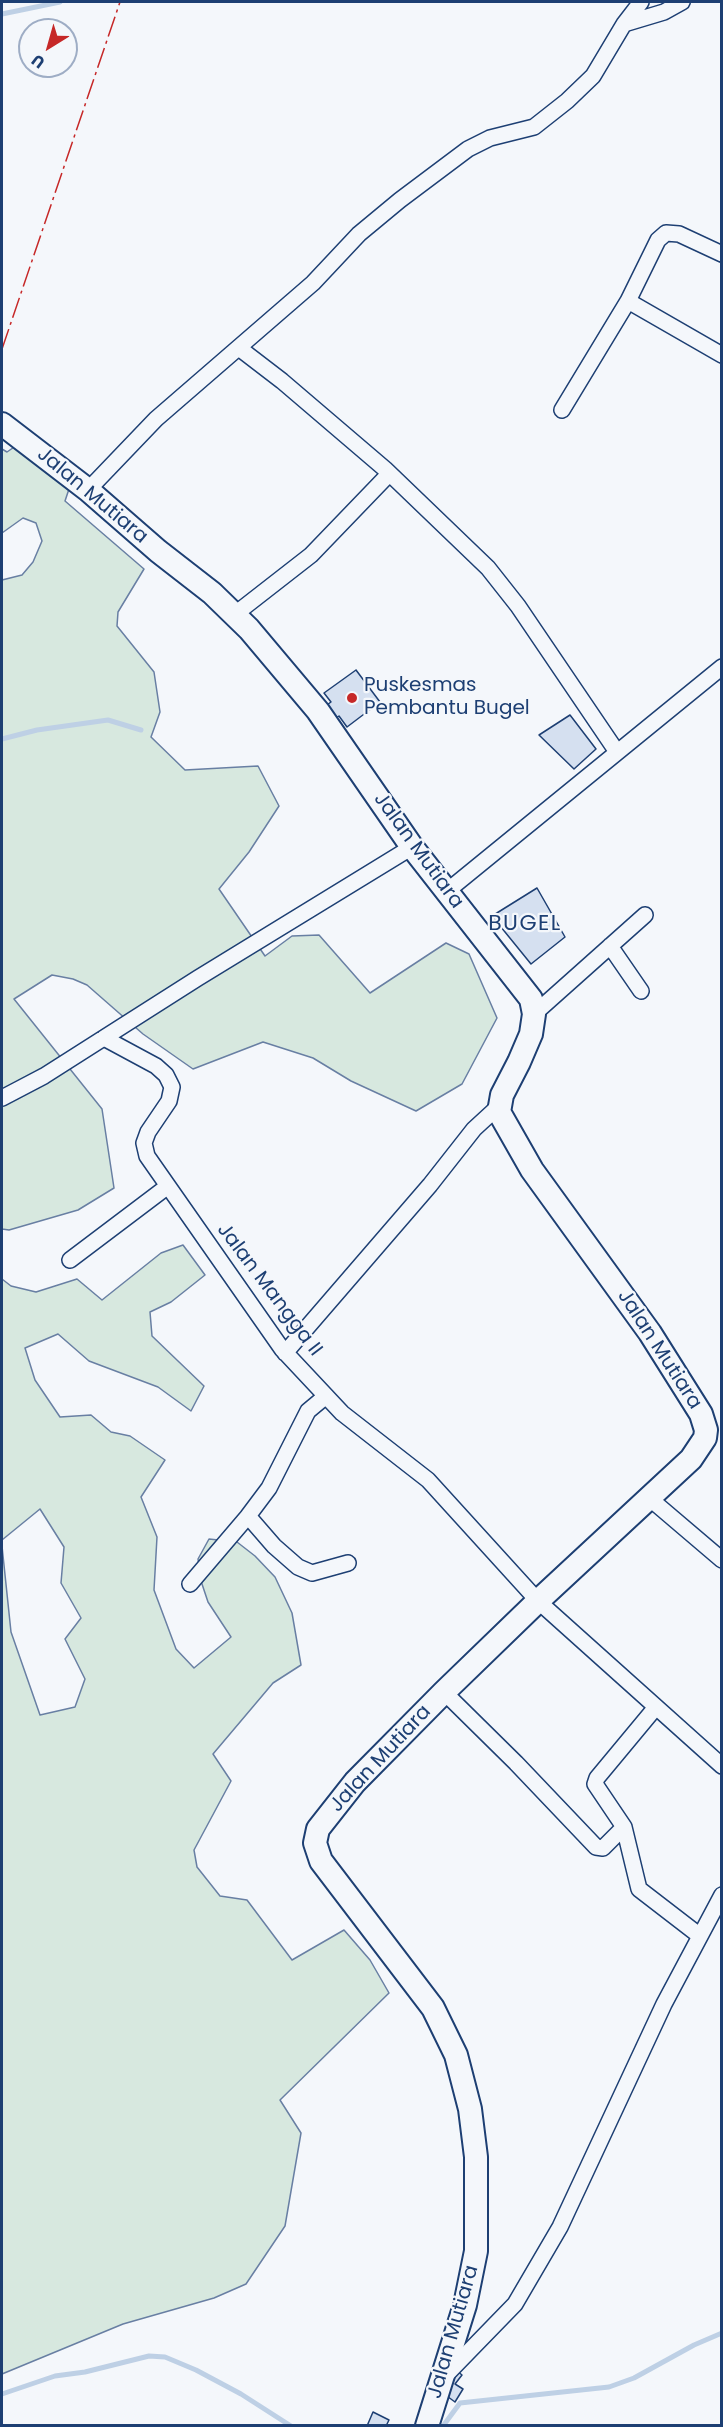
<!DOCTYPE html>
<html>
<head>
<meta charset="utf-8">
<style>
  body { margin:0 }
  #map { position:relative; width:723px; height:2427px; overflow:hidden; background:#f4f7fb; font-family:Poppins,sans-serif }
  canvas { display:block }
  .frame { position:absolute; inset:0; border:3px solid #1d3f73; pointer-events:none }
  .north { position:absolute; left:18px; top:18px; width:60px; height:60px; box-sizing:border-box; background:#f4f7fb; border:2px solid #9eadc5; border-radius:50%; rotate:217deg; font-size:16px; font-weight:700; line-height:24px; text-align:center; color:#1d3f73 }
  .north::after { content:''; display:block; margin:auto; width:21px; height:27px; background:#c62828; clip-path:polygon(50% 0,100% 100%,50% 72%,0 100%) }
</style>
</head>
<body>
<div id="map">
<canvas width="723" height="2427"></canvas>
<div class="frame"></div>
<div class="north">U</div>
</div>
<script>
const context = document.querySelector('canvas').getContext('2d');
context.lineJoin = 'round';
function paint(path, color) { context.fillStyle = color; context.fill(path, 'evenodd'); }
const poly = rows => new Path2D(rows.map(r => 'M' + r).join(''));
function stroke(path, color, width, dash) { context.strokeStyle = color; context.lineWidth = width; context.lineCap = dash ? 'butt' : 'round'; context.setLineDash(dash || []); context.stroke(path); }
function drawText(font, color, halo, rows, align = 'center') {
  context.font = font + ' Poppins,sans-serif'; context.lineWidth = 4.5; context.setLineDash([]); context.textBaseline = 'middle'; context.strokeStyle = halo; context.fillStyle = color; for (const [text, x, y, turn = 0] of rows) {
    context.save(); context.translate(x, y); context.rotate((+turn || 0) * Math.PI / 180); context.textAlign = isNaN(turn) ? turn : align; if (halo) context.strokeText(text, 0, 0); context.fillText(text, 0, 0); context.restore();
  }
}
const green = poly([
  [20,443,71,483,65,501,144,569,118,612,117,626,154,672,160,712,151,737,185,770,258,766,279,806,249,852,219,889,265,956,292,936,319,935,370,993,446,943,469,954,497,1018,462,1084,416,1111,351,1081,313,1058,263,1042,193,1069,143,1034,87,985,73,979,52,975,14,999,102,1109,114,1188,78,1210,9,1230,2,1229,2,580,22,575,33,562,42,541,36,523,23,518,2,533,2,449,7,452,20,443],
  [183,1245,205,1275,171,1302,150,1312,152,1336,204,1386,191,1411,158,1387,89,1361,58,1334,25,1348,35,1380,60,1417,91,1415,111,1432,130,1436,165,1460,141,1497,157,1537,154,1590,176,1649,194,1668,231,1637,208,1602,201,1581,198,1559,209,1539,237,1542,255,1556,275,1577,292,1613,301,1665,273,1683,213,1754,231,1781,194,1850,197,1867,220,1896,247,1900,292,1960,344,1930,370,1960,389,1993,280,2100,301,2133,285,2226,246,2284,214,2298,123,2324,2,2374,2,1546,11,1632,40,1715,75,1707,85,1679,65,1639,81,1618,61,1583,64,1547,40,1509,2,1540,2,1279,11,1286,36,1292,77,1279,102,1300,161,1253,183,1245]
]);
paint(green, '#d7e8df');
stroke(green, '#687fa3', 1.5);
stroke(poly([
  [2,14,60,2],
  [2,739,37,730,108,720,141,730],
  [2,2394,55,2376,85,2372,149,2356,165,2357,196,2370,241,2394,291,2426],
  [443,2426,460,2403,609,2387,634,2378,694,2345,722,2333]
]), '#bed0e5', 5);
const building = poly([
  [356,670,380,702,347,727,339,716,333,720,324,707,331,702,324,693,356,670],
  [570,715,596,749,574,769,539,735,570,715],
  [537,888,565,937,531,964,492,916,537,888],
  [456,2370,462,2375,455,2384,463,2389,455,2402,440,2391,456,2370],
  [373,2412,389,2420,386,2426,367,2426,373,2412]
]);
paint(building, '#d5e0f0');
stroke(building, '#1d3f73', 1.5);
const street = poly([
  [624,24,664,12,682,2],
  [722,254,679,234,666,233,658,240,628,301,722,355],
  [239,348,282,381,385,469,488,568,518,606,617,752],
  [562,410,628,301],
  [88,490,156,419,313,283,359,234,400,200,468,149,490,138,534,127,567,101,593,76,624,24,641,2],
  [234,615,311,555,389,474],
  [446,892,722,667],
  [610,946,641,991],
  [534,1014,645,915],
  [104,1038,156,1066,166,1075,172,1087,169,1101,148,1132,144,1143,147,1156,282,1349,342,1413,428,1480,538,1601,722,1766],
  [2,1098,44,1076,198,978,412,847],
  [70,1260,168,1186],
  [285,1353,430,1185,474,1129,499,1106],
  [648,1497,722,1560],
  [248,1516,269,1488,308,1411,326,1396],
  [190,1584,248,1516,274,1546,298,1567,312,1573,348,1563],
  [444,1692,516,1763,596,1847,603,1848,624,1827],
  [656,1707,597,1778,595,1784,624,1827,639,1889,700,1936],
  [445,2376,515,2304,560,2227,664,2004,722,1895]
]);
const secondary = poly([
  [2,424,88,490,158,551,212,593,249,629,318,711,412,847,531,999,534,1014,531,1034,519,1062,502,1095,499,1112,532,1170,650,1333,701,1414,706,1430,705,1438,691,1459,538,1601,444,1692,355,1782,318,1829,315,1843,321,1861,433,2008,456,2055,470,2109,476,2157,476,2251,465,2305,427,2426]
]);
stroke(street, '#1d3f73', 18);
stroke(secondary, '#1d3f73', 26);
stroke(street, '#f4f7fb', 15);
stroke(secondary, '#f4f7fb', 22);
stroke(poly([
  [2,349,120,2]
]), '#c62828', 1.5, [21, 4.5, 3, 4.5]);
for (const [x, y, r, color] of [
  [352,698,6,"#c62828"]
]) { const dot = new Path2D(); dot.arc(x, y, r, 0, 2 * Math.PI); context.fillStyle = color; context.fill(dot); stroke(dot, '#f4f7fb', 2); }
drawText('20px', '#1d3f73', '#f4f7fb', [
  ["Jalan Mutiara",92,496,40],
  ["Jalan Mutiara",418,851,54],
  ["Jalan Mangga II",269,1290,53],
  ["Jalan Mutiara",659,1350,57],
  ["Jalan Mutiara",381,1759,-47],
  ["Jalan Mutiara",454,2332,-74]
]);
drawText('20px', '#1d3f73', '#f4f7fb', [
  ["Puskesmas",364,686],
  ["Pembantu Bugel",364,709]
], 'left');
context.letterSpacing = '1.5px';
drawText('22px', '#1d3f73', '#f4f7fb', [
  ["BUGEL",525,924]
]);
context.letterSpacing = '0px';
</script>
</body>
</html>
